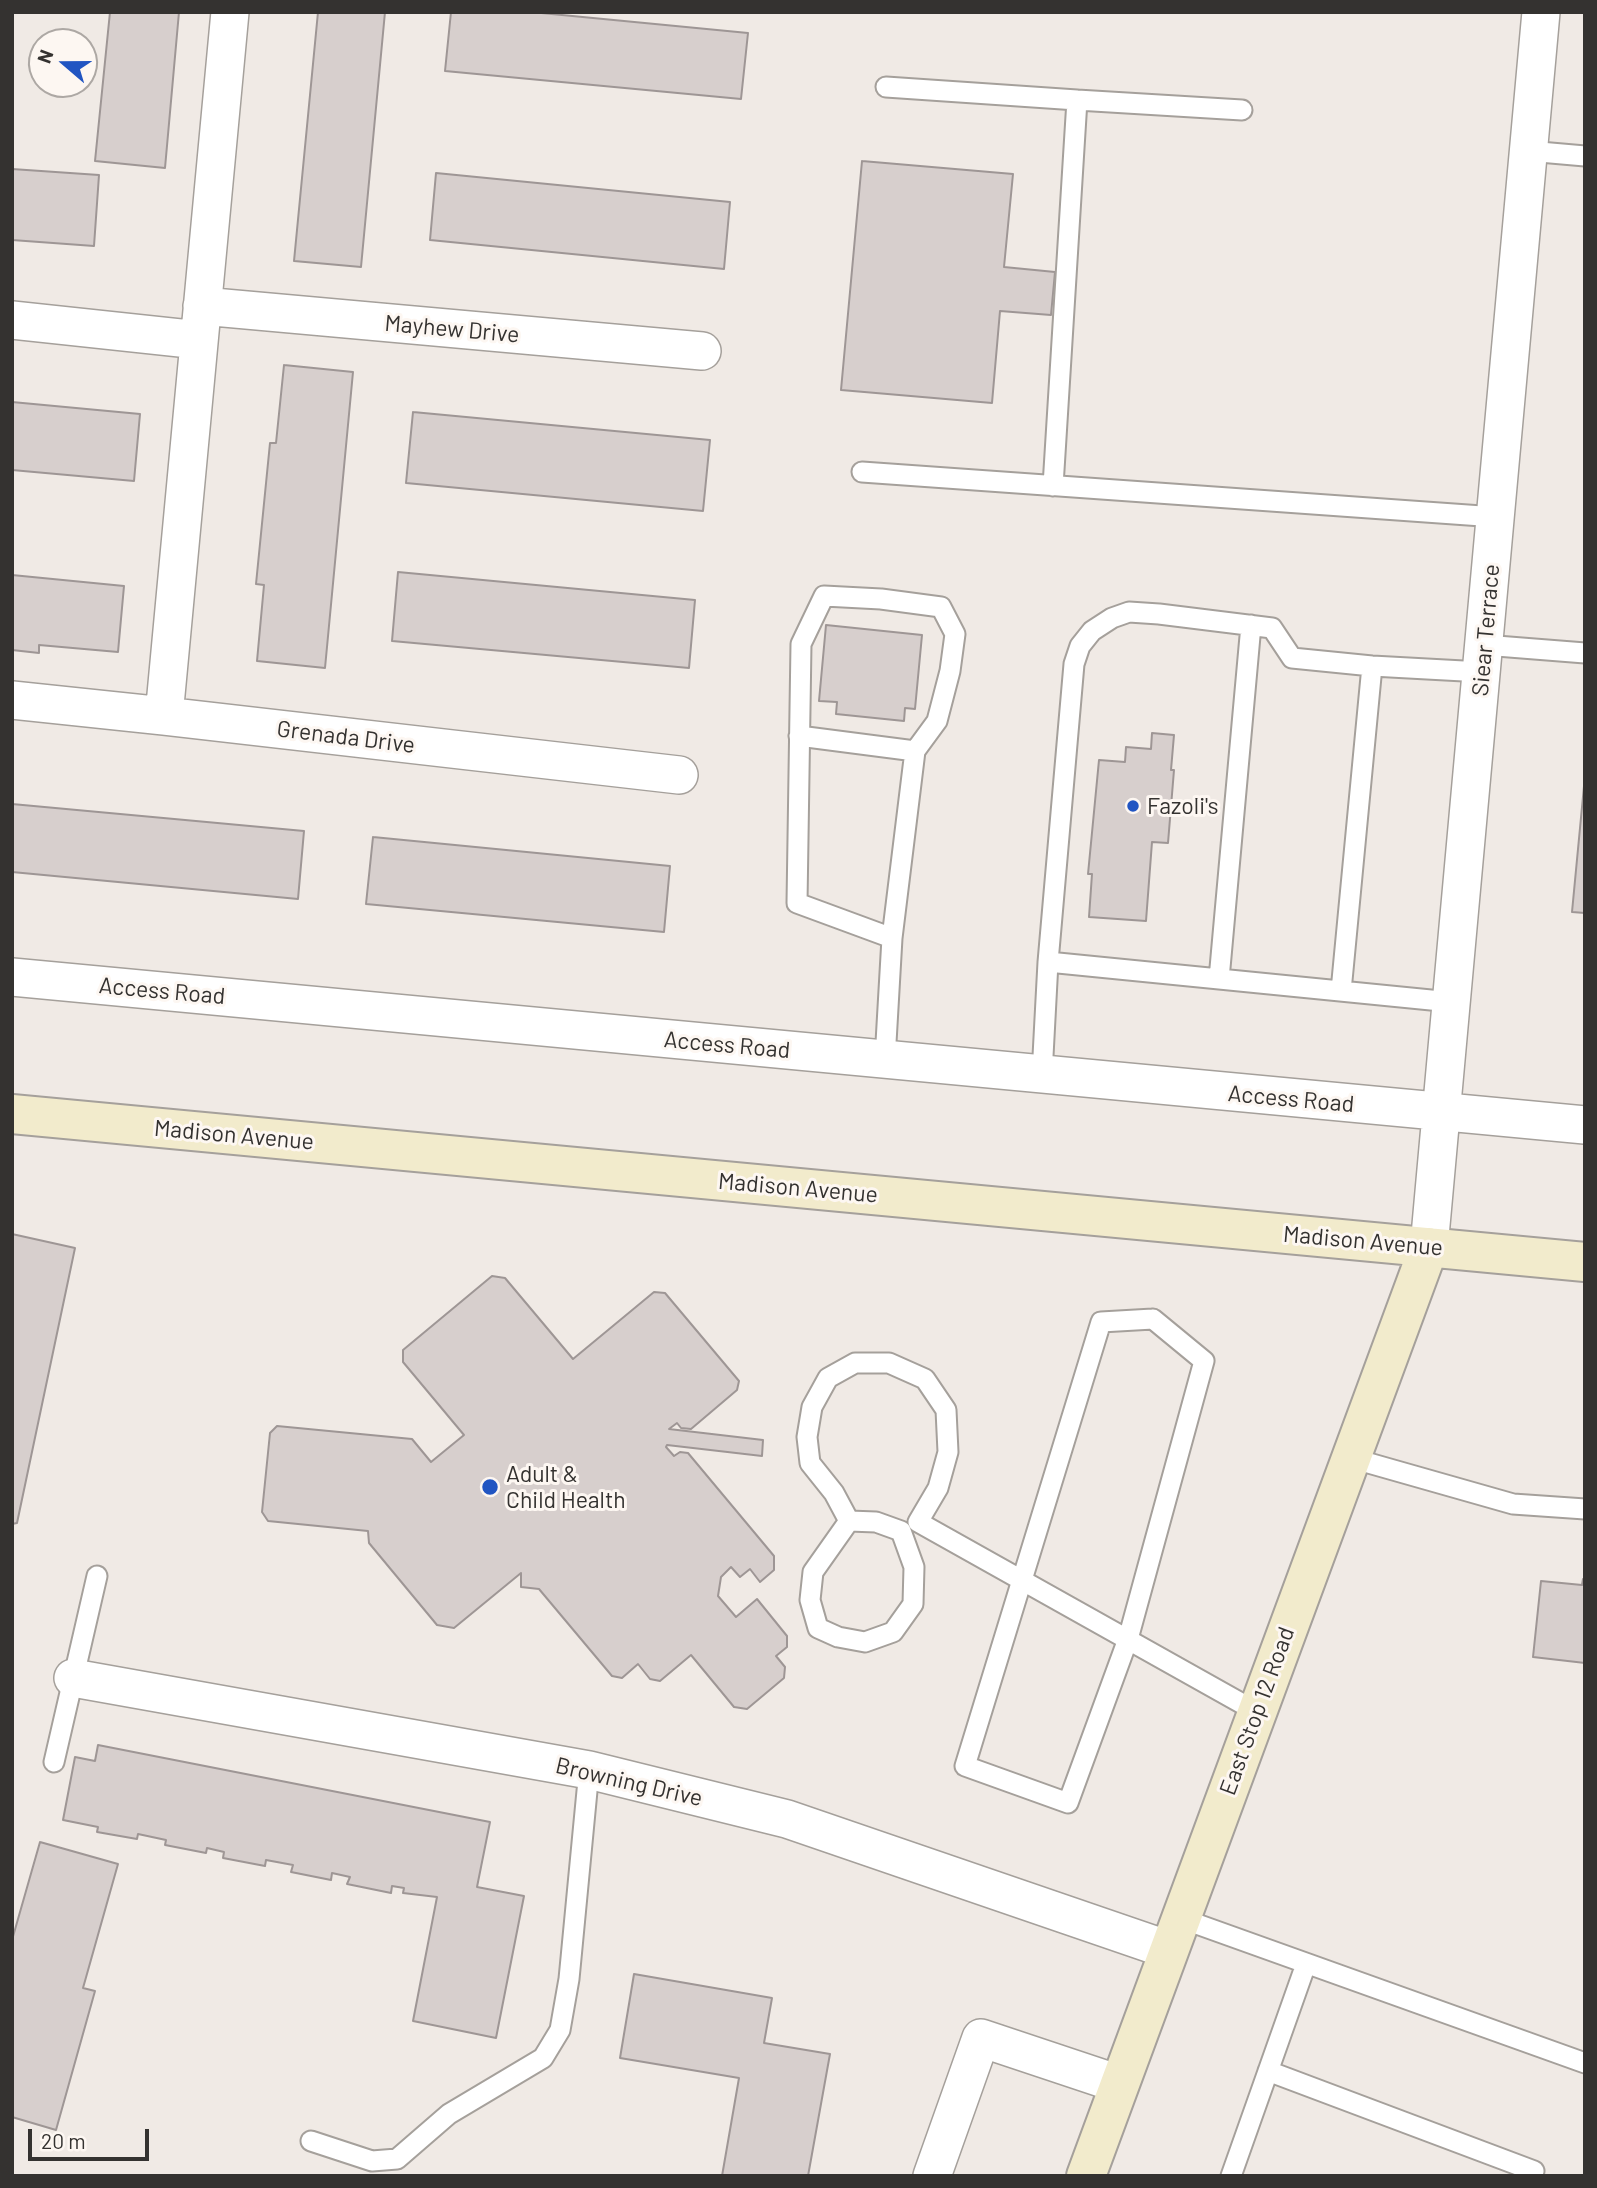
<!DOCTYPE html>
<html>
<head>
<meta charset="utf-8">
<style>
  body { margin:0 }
  #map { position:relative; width:1597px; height:2188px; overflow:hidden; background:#f0eae5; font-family:Barlow,sans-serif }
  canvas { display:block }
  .frame { position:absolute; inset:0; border:14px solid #343230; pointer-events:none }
  .north { position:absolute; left:28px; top:28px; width:70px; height:70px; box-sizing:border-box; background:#fdf7f2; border:2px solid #ada8a4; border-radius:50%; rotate:290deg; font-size:19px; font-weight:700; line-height:28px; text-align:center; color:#343230 }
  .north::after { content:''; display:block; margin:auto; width:24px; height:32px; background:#2155c2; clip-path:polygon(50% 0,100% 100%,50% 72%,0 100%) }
  .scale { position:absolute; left:28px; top:2129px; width:121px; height:32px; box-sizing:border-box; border:4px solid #343230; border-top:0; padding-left:9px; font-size:21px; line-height:24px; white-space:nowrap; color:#343230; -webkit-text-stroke:5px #fdf7f2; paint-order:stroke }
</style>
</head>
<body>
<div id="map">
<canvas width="1597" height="2188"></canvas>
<div class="frame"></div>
<div class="north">N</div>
<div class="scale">20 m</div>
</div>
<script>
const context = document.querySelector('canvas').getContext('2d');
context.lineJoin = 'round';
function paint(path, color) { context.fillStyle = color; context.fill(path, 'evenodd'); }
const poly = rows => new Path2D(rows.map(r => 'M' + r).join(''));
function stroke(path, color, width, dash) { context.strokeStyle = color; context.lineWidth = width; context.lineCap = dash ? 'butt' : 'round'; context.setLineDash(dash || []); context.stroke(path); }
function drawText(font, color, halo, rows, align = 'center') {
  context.font = font + ' Barlow,sans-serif'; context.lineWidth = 6; context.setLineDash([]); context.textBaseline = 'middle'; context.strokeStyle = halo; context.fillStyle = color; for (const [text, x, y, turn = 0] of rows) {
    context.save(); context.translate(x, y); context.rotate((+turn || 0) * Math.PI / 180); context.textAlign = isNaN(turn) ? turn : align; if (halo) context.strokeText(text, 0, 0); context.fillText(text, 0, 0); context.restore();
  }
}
const building = poly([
  [110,12,179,12,165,168,95,161,110,12],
  [318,12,385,12,361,267,294,261,318,12],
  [451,12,531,12,748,33,741,99,445,71,451,12],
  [862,161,1013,174,1004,267,1055,272,1051,315,1000,311,992,403,841,390,862,161],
  [12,169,99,175,94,246,12,240,12,169],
  [436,173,730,202,724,269,430,240,436,173],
  [284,365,353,372,325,668,257,661,264,585,256,584,270,443,276,443,284,365],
  [12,402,140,414,134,481,12,470,12,402],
  [413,412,710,440,703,511,406,483,413,412],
  [398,572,695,600,689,668,392,641,398,572],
  [12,575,124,586,118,652,39,645,39,653,12,650,12,575],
  [826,625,922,635,915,709,905,708,904,721,836,714,837,702,819,701,826,625],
  [1152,733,1174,735,1171,770,1174,770,1168,843,1152,842,1146,921,1089,917,1092,874,1088,874,1099,760,1125,762,1126,747,1151,749,1152,733],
  [1584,786,1585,786,1585,913,1572,912,1584,786],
  [12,804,304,831,298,899,12,872,12,804],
  [373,837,670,866,664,932,366,904,373,837],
  [12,1234,75,1248,17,1523,12,1524,12,1234],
  [492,1276,505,1278,573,1359,654,1292,665,1293,739,1381,737,1390,691,1429,681,1428,677,1423,669,1429,763,1440,762,1456,667,1445,666,1447,674,1456,680,1452,688,1453,774,1556,774,1570,760,1582,750,1569,740,1577,731,1567,721,1577,718,1596,736,1617,757,1599,787,1636,787,1647,776,1656,785,1667,784,1678,747,1709,734,1707,691,1655,660,1681,650,1679,638,1664,622,1678,612,1676,539,1589,521,1587,521,1573,454,1628,437,1625,369,1543,368,1531,268,1521,262,1512,270,1433,277,1426,412,1439,431,1462,464,1435,403,1362,403,1350,492,1276],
  [1583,1579,1585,1580,1585,1663,1533,1657,1541,1581,1582,1585,1583,1579],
  [98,1745,490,1822,477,1887,524,1896,496,2038,413,2021,437,1897,403,1893,404,1888,392,1886,391,1893,347,1884,350,1877,332,1873,331,1880,291,1872,293,1865,266,1860,265,1866,223,1858,224,1852,207,1848,206,1853,165,1845,166,1840,138,1834,137,1839,97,1832,98,1827,63,1820,75,1757,95,1761,98,1745],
  [40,1842,118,1864,83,1988,95,1991,56,2130,12,2117,12,1940,40,1842],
  [634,1974,772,1998,764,2043,830,2054,808,2176,722,2176,739,2078,620,2058,634,1974]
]);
paint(building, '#d7cfcd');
stroke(building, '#9e9695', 2);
const lane = poly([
  [886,87,1077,100,1053,486],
  [1077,100,1242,110],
  [1528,151,1585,156],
  [862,472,1496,517],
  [1484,645,1585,653],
  [799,736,915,751],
  [1048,962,1451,1002],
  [1219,979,1251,625],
  [1341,991,1372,666],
  [885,1060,892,938,915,751,937,721,950,671,955,634,941,607,881,599,824,596,801,644,797,903,892,938],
  [1042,1075,1048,962,1074,664,1080,646,1092,631,1112,618,1129,612,1159,614,1272,628,1292,658,1372,666,1482,672],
  [1153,1319,1204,1361,1128,1639,1068,1803,965,1766,1101,1322,1153,1319],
  [1351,1458,1513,1504,1585,1509],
  [849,1521,813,1572,810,1600,818,1628,838,1637,865,1642,893,1632,913,1604,914,1567,901,1531,876,1522,849,1521,834,1493,810,1463,807,1437,812,1407,828,1378,855,1363,889,1363,925,1379,946,1410,948,1452,938,1488,918,1522,1257,1712],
  [54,1762,97,1576],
  [1180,1918,1585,2063],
  [1268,2071,1534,2171],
  [311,2141,372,2161,397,2159,449,2114,543,2058,560,2030,569,1979,589,1770],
  [1231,2176,1306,1964]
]);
const street = poly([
  [202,306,702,351],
  [12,320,199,340],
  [12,700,164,716,679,775],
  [164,716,230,12],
  [12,977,1585,1125],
  [1429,1247,1541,12],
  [73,1678,589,1770,787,1819,1169,1950],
  [932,2176,981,2038,1119,2084]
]);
const secondary = poly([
  [12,1114,1585,1262],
  [1086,2176,1429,1247]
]);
stroke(lane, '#a5a09b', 23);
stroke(street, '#a5a09b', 40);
stroke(secondary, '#a5a09b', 42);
stroke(lane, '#fff', 19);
stroke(street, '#fff', 37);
stroke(secondary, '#f2ebcc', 38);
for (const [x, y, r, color] of [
  [1133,806,7,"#2155c2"],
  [490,1487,9,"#2155c2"]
]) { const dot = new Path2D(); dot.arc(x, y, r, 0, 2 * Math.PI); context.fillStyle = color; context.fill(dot); stroke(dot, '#fdf7f2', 2.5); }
drawText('23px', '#343230', '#fdf7f2', [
  ["Mayhew Drive",452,329,5],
  ["Siear Terrace",1486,630,-85],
  ["Grenada Drive",346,737,7],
  ["Access Road",162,991,5],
  ["Access Road",727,1045,5],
  ["Access Road",1291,1099,5],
  ["Madison Avenue",234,1135,5],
  ["Madison Avenue",798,1188,5],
  ["Madison Avenue",1363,1241,5],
  ["East Stop 12 Road",1257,1711,-70],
  ["Browning Drive",629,1782,13]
]);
drawText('23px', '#343230', '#fdf7f2', [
  ["Fazoli's",1147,806],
  ["Adult &",506,1474],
  ["Child Health",506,1500]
], 'left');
</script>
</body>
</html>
